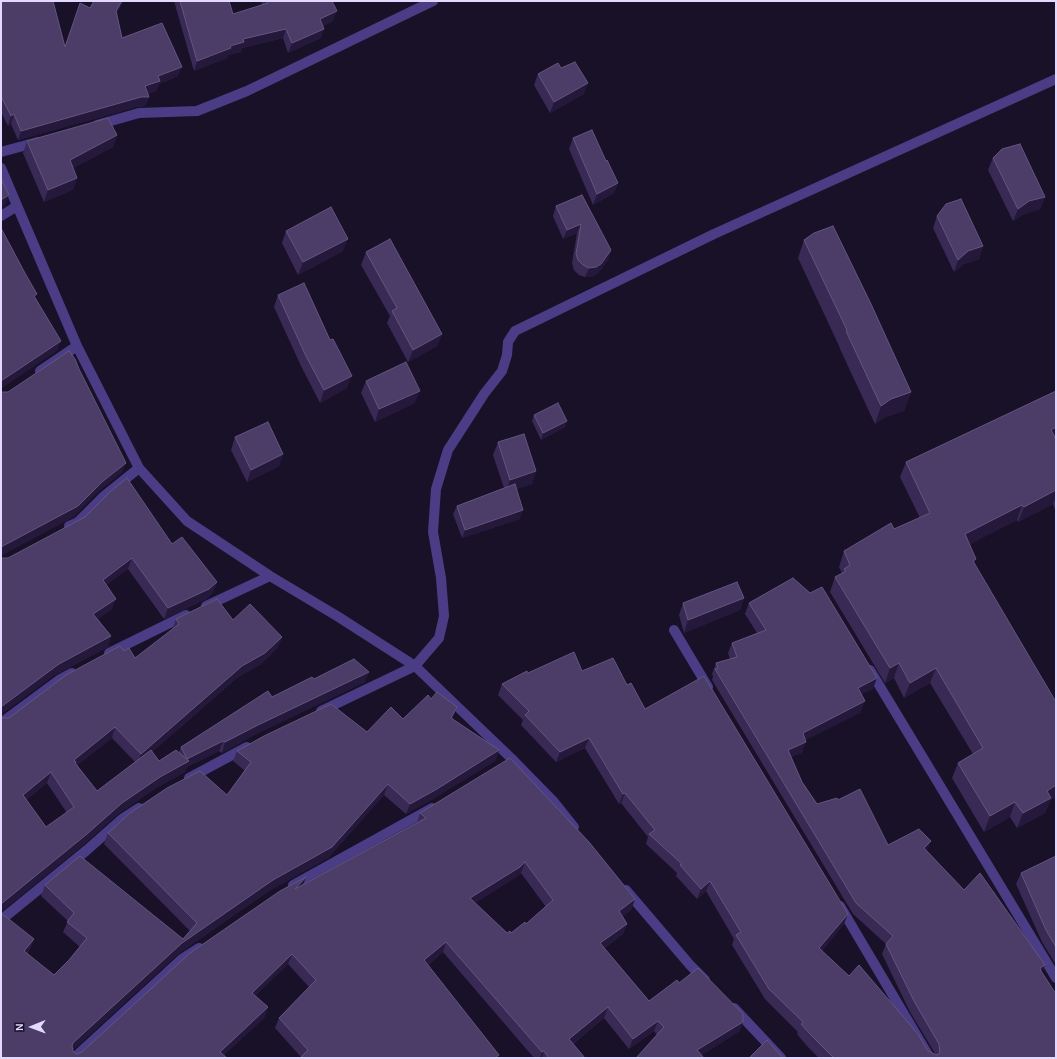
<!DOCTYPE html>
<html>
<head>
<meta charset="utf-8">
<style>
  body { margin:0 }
  #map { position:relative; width:1057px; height:1059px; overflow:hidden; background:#181128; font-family:"Alegreya Sans",sans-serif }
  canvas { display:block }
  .frame { position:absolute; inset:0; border:2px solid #e3d9fe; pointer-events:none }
  .north { position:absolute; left:12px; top:1007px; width:40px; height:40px; -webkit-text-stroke:3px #181128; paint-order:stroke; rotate:269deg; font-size:11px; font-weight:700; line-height:16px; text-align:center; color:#e3d9fe }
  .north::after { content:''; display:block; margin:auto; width:14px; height:18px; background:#e3d9fe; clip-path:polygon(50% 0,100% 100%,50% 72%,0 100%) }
</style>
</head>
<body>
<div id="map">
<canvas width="1057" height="1059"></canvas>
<div class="frame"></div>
<div class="north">N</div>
</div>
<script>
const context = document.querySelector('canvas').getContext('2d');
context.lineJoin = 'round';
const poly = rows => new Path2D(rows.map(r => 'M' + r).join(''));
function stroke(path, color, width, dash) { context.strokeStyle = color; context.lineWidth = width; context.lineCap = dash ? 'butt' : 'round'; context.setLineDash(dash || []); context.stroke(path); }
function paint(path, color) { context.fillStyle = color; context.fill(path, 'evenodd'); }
stroke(poly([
  [97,125,139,113,197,111,247,91,433,1],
  [1,152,38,142],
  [1,168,77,346,139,468,187,521,270,576,337,616,415,666,511,758,554,802,574,827],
  [1,216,17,206],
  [40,371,77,346],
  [69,526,78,522,103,497,139,468],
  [206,606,270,576],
  [674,630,708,687],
  [109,653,186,615],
  [870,670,1056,978],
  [321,711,415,666,439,638,444,616,441,578,433,532,436,489,448,450,484,394,502,371,507,355,508,342,515,331,714,234,1056,79],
  [1,723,59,680,72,673],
  [189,778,247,747],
  [293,885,432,808],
  [626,890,690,965,705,980],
  [840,906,930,1058],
  [1,920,87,850,122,819,139,808],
  [734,1008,781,1058],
  [74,1058,182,959,199,948]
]), '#4b3d85', 10);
paint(poly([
  [1,1,65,47,90,8,123,1,117,13,122,38,178,76,159,84,156,91,147,94,149,97,145,106,137,107,18,140,11,124,8,126,1,112],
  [174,1,229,1,233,14,262,5,261,1,332,1,333,21,323,26,321,38,288,53,283,38,242,48,241,52,228,55,227,58,194,71],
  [561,68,584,94,550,113,534,85,538,74],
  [117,135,113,147,73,168,77,178,73,190,44,202,23,153,27,141],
  [573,138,606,161,618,183,614,193,593,205,569,149],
  [993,158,1045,197,1040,209,1024,214,1013,221,988,170],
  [582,195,611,250,608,260,598,273,592,277,585,277,579,275,574,270,572,263,577,233,563,239,553,216,556,206],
  [937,216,983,246,979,259,964,264,954,272,933,228],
  [286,231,343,251,298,275,282,243],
  [804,240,911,392,904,411,885,417,875,424,840,349,840,348,798,258],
  [366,252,442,334,437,346,408,362,387,323,390,316,361,265],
  [278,295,347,388,320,403,301,366,274,307],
  [366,381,415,403,375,422,361,393],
  [1056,391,1056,512,1053,504,1018,522,1017,520,970,544,974,564,1050,801,1045,813,1017,828,1010,817,984,832,952,778,958,763,973,754,930,683,904,698,894,678,885,683,830,592,835,577,842,573,839,567,844,551,920,518,900,477,906,462],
  [534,415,567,421,565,427,541,440,532,421],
  [235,437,283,454,279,466,247,482,231,450],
  [498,442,536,471,532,484,516,489,520,519,462,538,453,514,457,506,504,488,493,455],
  [172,544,217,582,213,592,206,599,164,619,128,569,106,585,112,609,98,619,111,636,108,647,55,675,2,558,8,558],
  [744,598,740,610,684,633,679,615,683,603],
  [749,603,873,689,861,694,861,712,805,740,802,753,791,757,802,782,817,804,838,800,888,845,927,851,1042,973,1056,1058,819,1058,807,1046,797,1034,798,1032,765,999,732,945,734,939,706,891,697,899,676,876,677,873,646,844,648,837,621,803,619,804,585,748,556,762,521,725,523,720,498,695,502,684,528,673,582,671,627,685,645,709,844,924,822,951,928,1051,936,1055,910,1012,882,954,886,944,853,914,712,680,713,676,712,674,716,663,730,659,728,653,732,643,757,633,745,614],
  [176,619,233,620,282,637,278,647,261,664,238,677,152,752,159,761,179,752,181,747,272,697,314,679,365,682,254,735,222,753,219,751,187,767,185,772,156,788,118,814,83,845,1,912,1,717,3,718,9,718,124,651,135,658,172,630],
  [112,738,135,762,97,791,77,765],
  [47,783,67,813,46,827,26,800],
  [431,699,453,718,453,719,499,750,495,761,433,799,406,814,384,795,328,858,269,891,178,954,73,1050,73,1051,76,1054,82,1052,306,877,303,884,417,822,420,813,635,899,631,910,623,916,627,924,623,934,604,948,649,1001,679,983,743,1022,739,1032,657,1035,654,1031,629,1049,604,1018,573,1044,585,1058,534,1058,443,952,428,965,301,1057,275,1028,279,1018,309,987,288,964,255,996,268,1007,264,1018,224,1055,1,1058,1,914,34,939,30,949,27,954,54,975,69,960,80,947,63,932,68,921,41,896,45,885,183,939,190,931,104,844,108,833,227,795,245,771,233,761,237,751,367,732,403,719],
  [521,873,546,907,526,924,511,933,507,933,475,903,516,877],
  [1056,856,1056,965,1042,942,1016,884,1021,873]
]), '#392a55');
paint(poly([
  [122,1,123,1,113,21,116,11],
  [337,11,333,21,316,29,320,19],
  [286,29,283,38,242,48,241,52,228,55,227,58,194,71,197,61,230,46,243,39],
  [324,29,321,38,288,53,292,43],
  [182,67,178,76,159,84,156,91,141,96,145,86,158,76],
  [588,83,584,94,550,113,554,102],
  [141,97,149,97,145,106,137,107,18,140,21,131],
  [14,114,11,124,8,126,11,116],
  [117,135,113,147,65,172,70,160],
  [77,178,73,190,44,202,48,190],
  [618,183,614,193,593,205,597,194],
  [9,195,5,206,1,208,1,200],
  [1045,197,1040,209,1024,214,1013,221,1018,209,1029,201],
  [581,224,577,233,563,239,567,230],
  [348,239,343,251,298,275,303,262],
  [983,246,979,259,964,264,954,272,958,260,968,251],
  [611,250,608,260,598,273,592,277,585,277,589,268],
  [442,334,437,346,408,362,413,350],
  [61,341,57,351,1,389,1,381],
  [352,376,347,388,320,403,324,390],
  [420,391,415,403,375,422,379,409],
  [911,392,904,411,885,417,875,424,881,406,891,399],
  [567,421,565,427,541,440,543,433],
  [1056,427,1056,440,1051,430],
  [283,454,279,466,247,482,251,470],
  [126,463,122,473,98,492,74,517,1,556,1,547,102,482],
  [536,471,532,484,506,492,510,480],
  [1056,490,1056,496,1053,504,1018,522,1024,507],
  [1022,505,1017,520,960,549,965,534],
  [523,510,520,519,462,538,465,530],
  [132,558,128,569,99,591,103,580],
  [976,559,971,574,973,561],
  [217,582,213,592,206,599,164,619,168,608],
  [744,598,740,610,684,633,688,620],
  [116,599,112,609,90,625,93,614],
  [111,636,108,647,55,675,1,715,1,707,59,664],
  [282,637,278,647,261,664,238,677,137,765,141,754,242,666],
  [899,663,894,678,885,683,890,668],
  [936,668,930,683,904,698,910,683],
  [369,672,365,682,254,735,222,753,225,742,258,725],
  [877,678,873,689,854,698,858,688],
  [865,701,861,712,799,743,803,733],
  [457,707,453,718,447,728,451,718],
  [115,727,112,738,74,767,74,760],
  [589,738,585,748,556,762,560,752],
  [223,741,219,751,187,767,185,772,156,788,118,814,83,845,1,912,1,904,122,803,160,777,186,763,187,759],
  [806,742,802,753,784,760,788,750],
  [499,750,495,761,433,799,406,814,410,804],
  [51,772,47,783,19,805,23,795],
  [388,784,384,795,328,858,269,891,178,954,70,1053,72,1046,73,1043,182,943],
  [1056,785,1056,797,1050,801,1045,813,1017,828,1023,813,1047,791],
  [625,793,621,803,619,804,623,794],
  [1015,802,1010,817,984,832,990,816],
  [931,841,927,851,924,848],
  [525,862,521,873,516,877,466,909,470,898],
  [306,877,302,887,295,889],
  [710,881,706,891,697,899,701,889],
  [635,899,631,910,616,922,619,911],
  [848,914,844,924,816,959,819,948],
  [627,924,623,934,596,953,600,943],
  [34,939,30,949,20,962,24,951],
  [446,942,443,952,420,971,424,960],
  [292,954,288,964,248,1003,252,993],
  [1045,965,1041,976,1040,968],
  [268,1007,264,1018,221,1058,220,1052],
  [608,1007,604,1018,565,1050,569,1039],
  [658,1021,654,1031,629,1049,633,1039],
  [743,1022,739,1032,698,1058,697,1050],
  [544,1051,542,1058,540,1058,542,1052]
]), '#24183b');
const building = poly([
  [1,1,53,1,65,47,80,3,90,8,94,1,122,1,116,11,122,38,162,23,182,67,158,76,160,81,145,86,149,97,141,97,21,131,14,114,11,116,1,96,1,1],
  [180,1,229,1,233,14,268,3,267,1,332,1,337,11,320,19,324,29,292,43,286,29,243,39,244,42,230,46,231,48,197,61,180,1],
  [575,62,588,83,554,102,538,74,558,63,561,68,575,62],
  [108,118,117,135,70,160,77,178,48,190,27,141,108,118],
  [592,130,606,161,607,160,618,183,597,194,573,138,592,130],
  [1020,144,1045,197,1029,201,1018,209,993,158,1002,149,1020,144],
  [1,178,9,195,1,200,1,178],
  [582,195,611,250,601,264,596,267,589,268,583,265,578,260,576,254,581,224,567,230,556,206,582,195],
  [961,199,983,246,968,251,958,260,937,216,946,204,961,199],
  [331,207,348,239,303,262,286,231,331,207],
  [833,226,871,304,911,392,891,399,881,406,846,331,847,330,804,240,814,233,833,226],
  [1,228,26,275,37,294,34,296,61,341,1,381,1,228],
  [390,239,442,334,413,350,392,311,397,308,366,252,390,239],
  [304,283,330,340,333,339,352,376,324,390,305,354,278,295,304,283],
  [69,351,75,359,79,369,126,463,102,482,78,506,1,547,1,391,2,392,8,392,69,351],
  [406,362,420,391,379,409,366,381,406,362],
  [1056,391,1056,427,1051,430,1056,439,1056,490,1024,507,1022,505,965,534,976,559,973,561,1056,702,1056,785,1047,791,1051,798,1023,813,1015,802,990,816,958,763,983,748,936,668,910,683,899,663,890,668,835,577,846,571,844,569,850,565,844,551,891,523,894,529,930,513,906,462,1056,391],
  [558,403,567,421,543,433,534,415,558,403],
  [268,422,283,454,251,470,235,437,268,422],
  [524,434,536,471,510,480,498,442,524,434],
  [127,478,172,544,182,537,217,582,209,589,168,608,132,558,103,580,116,599,93,614,111,636,59,664,1,707,1,557,2,558,8,558,85,517,111,491,127,478],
  [515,484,523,510,465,530,457,506,515,484],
  [793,578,810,593,822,587,877,678,858,688,865,701,803,733,806,742,788,750,802,782,817,804,837,798,838,800,860,789,888,845,919,829,931,841,924,848,964,890,980,873,1045,965,1040,968,1041,971,1056,994,1056,1058,834,1058,811,1035,801,1024,803,1022,769,989,736,935,741,932,710,881,701,889,680,865,682,864,649,834,655,830,625,793,623,794,589,738,560,752,525,715,529,711,502,684,527,671,528,673,574,652,582,671,613,658,627,685,631,683,645,709,704,676,848,914,819,948,849,976,859,965,918,1034,928,1051,937,1055,940,1053,939,1044,914,1001,886,944,893,936,856,903,715,669,718,668,716,663,737,657,732,643,766,630,749,603,793,578],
  [737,582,744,598,688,620,683,603,737,582],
  [217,599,233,620,250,604,282,637,265,653,242,666,141,754,115,727,74,760,76,762,75,763,97,791,151,750,159,761,176,750,189,761,160,777,122,803,87,834,1,904,1,717,3,718,9,718,66,675,120,646,124,651,129,648,135,658,179,624,176,619,217,599],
  [51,772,74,807,46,827,23,795,51,772],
  [354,659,369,672,258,725,225,742,223,741,187,759,181,747,268,691,272,697,312,677,314,679,354,659],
  [437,692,457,707,451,718,499,750,437,789,410,804,388,784,332,847,273,880,182,943,73,1043,72,1046,73,1051,76,1054,82,1052,190,953,280,891,306,877,295,889,426,818,420,813,510,758,589,842,635,899,619,911,627,924,600,943,649,1001,677,980,679,983,698,968,743,1014,743,1022,697,1050,704,1058,636,1058,664,1027,658,1021,633,1039,608,1007,569,1039,585,1058,549,1058,544,1051,542,1052,446,942,424,960,499,1055,495,1058,300,1058,308,1050,279,1018,316,980,292,954,252,993,268,1007,220,1052,227,1058,1,1058,1,914,5,916,34,939,24,951,54,975,69,960,87,938,67,922,74,913,45,885,80,856,183,939,197,923,108,833,130,813,167,788,200,771,227,795,251,762,237,751,264,736,331,704,367,732,391,707,403,719,428,695,431,699,437,692],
  [525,862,553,900,526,924,525,922,511,933,510,931,507,933,470,898,520,867,525,862],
  [1056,856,1056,947,1046,930,1021,873,1056,856],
  [767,1040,783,1058,749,1058,767,1040]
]);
paint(building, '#4b3d67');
stroke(building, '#63557f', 1);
</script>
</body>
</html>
